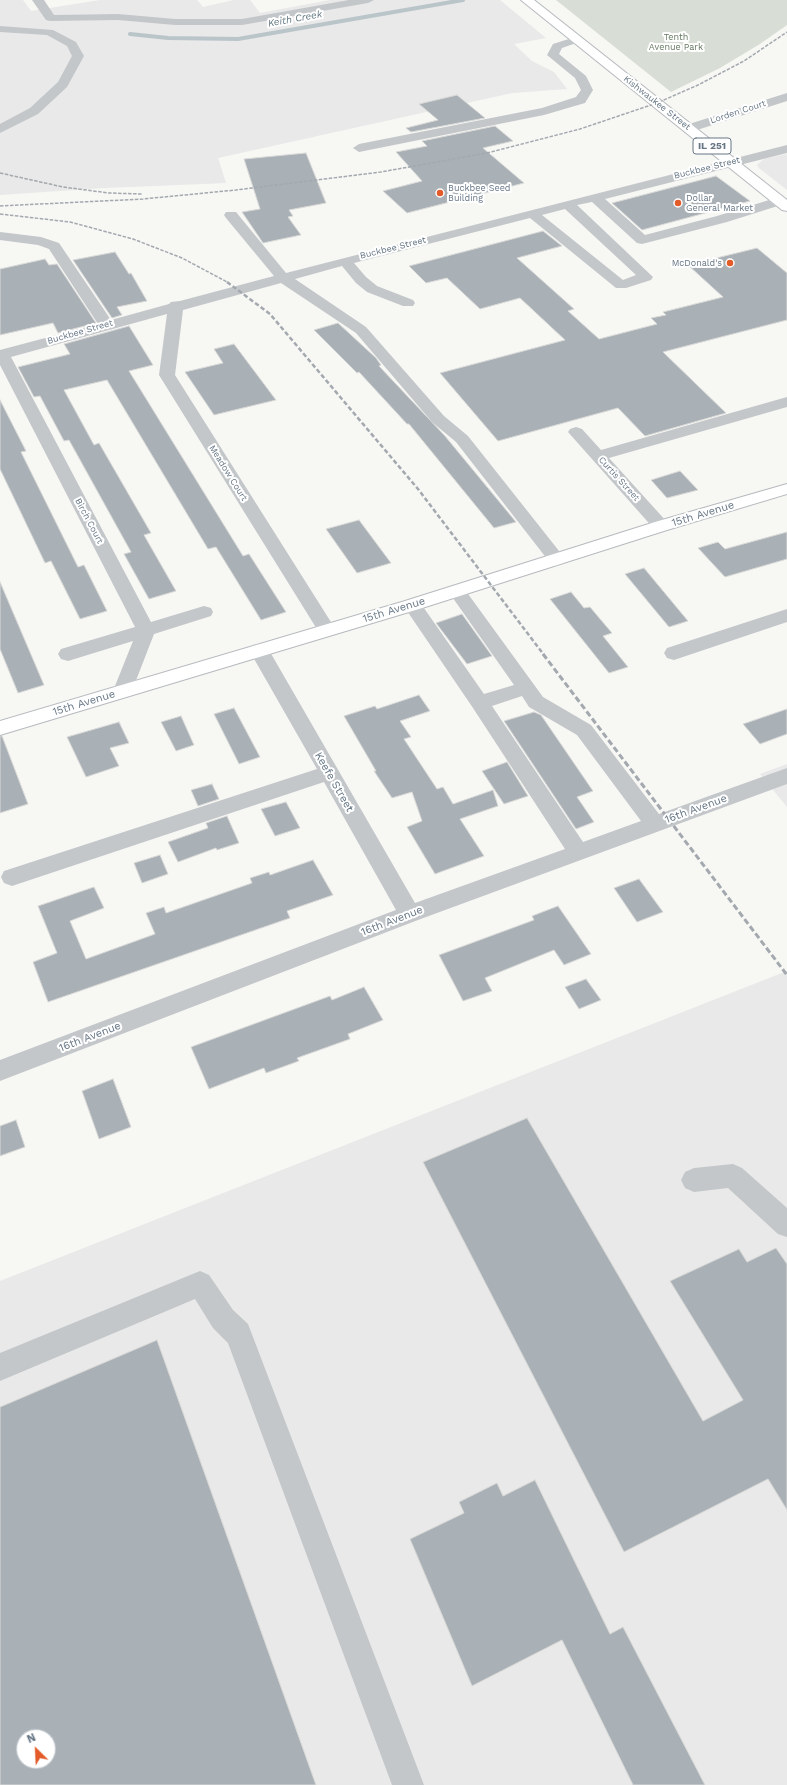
<!DOCTYPE html>
<html>
<head>
<meta charset="utf-8">
<style>
  body { margin:0 }
  #map { position:relative; width:787px; height:1785px; overflow:hidden; background:#f7f7f4; font-family:"Work Sans",sans-serif }
  canvas { display:block }
  .north { position:absolute; left:16px; top:1729px; width:40px; height:40px; box-sizing:border-box; background:#fff; border:1px solid #c2c8ce; border-radius:50%; rotate:336deg; font-size:11px; font-weight:700; line-height:16px; text-align:center; color:#667685 }
  .north::after { content:''; display:block; margin:auto; width:14px; height:18px; background:#e35b28; clip-path:polygon(50% 0,100% 100%,50% 72%,0 100%) }
</style>
</head>
<body>
<div id="map">
<canvas width="787" height="1785"></canvas>
<div class="north">N</div>
</div>
<script>
const context = document.querySelector('canvas').getContext('2d');
context.lineJoin = 'round';
function paint(path, color) { context.fillStyle = color; context.fill(path, 'evenodd'); }
const poly = rows => new Path2D(rows.map(r => 'M' + r).join(''));
function stroke(path, color, width, dash) { context.strokeStyle = color; context.lineWidth = width; context.lineCap = dash ? 'butt' : 'round'; context.setLineDash(dash || []); context.stroke(path); }
function drawText(font, color, halo, rows, align = 'center') {
  context.font = font + ' "Work Sans",sans-serif'; context.lineWidth = 4; context.setLineDash([]); context.textBaseline = 'middle'; context.strokeStyle = halo; context.fillStyle = color; for (const [text, x, y, turn = 0] of rows) {
    context.save(); context.translate(x, y); context.rotate((+turn || 0) * Math.PI / 180); context.textAlign = isNaN(turn) ? turn : align; if (halo) context.strokeText(text, 0, 0); context.fillText(text, 0, 0); context.restore();
  }
}
paint(poly([
  [0,0,23,0,31,11,100,0,197,0,203,7,234,0,250,0,260,13,330,0,500,0,546,38,514,44,532,61,554,72,567,89,512,93,218,158,226,183,104,188,0,195],
  [787,154,787,190,759,168,757,165,764,159],
  [787,764,787,807,760,774],
  [787,971,787,1785,0,1785,0,1281],
  [24,1737,48,1737,48,1761,24,1761]
]), '#e8e9e8');
paint(poly([
  [556,0,787,0,787,25,760,44,720,68,671,92]
]), '#d8ded5');
stroke(poly([
  [130,34,168,38,238,39,463,0]
]), '#bac5ca', 4);
const building = poly([
  [457,95,485,118,411,132,406,128,438,120,419,104,457,95],
  [495,126,513,141,483,148,524,183,407,213,383,191,422,181,396,152,427,146,422,141,495,126],
  [306,153,326,203,289,210,293,216,288,217,301,235,263,243,242,212,260,209,244,159,306,153],
  [716,176,750,201,642,230,612,203,716,176],
  [543,231,562,246,517,258,574,309,568,311,599,339,657,324,651,318,666,315,663,312,723,297,688,265,757,248,787,273,787,320,663,352,726,413,645,436,618,408,498,441,440,373,565,340,520,298,480,309,447,278,426,283,409,266,543,231],
  [115,252,129,274,131,273,147,301,117,307,122,315,112,318,73,260,115,252],
  [45,259,49,265,57,264,96,323,58,333,53,323,0,335,0,269,45,259],
  [338,323,376,358,381,365,379,366,445,436,516,522,494,528,409,424,407,424,359,372,357,373,314,330,338,323],
  [129,326,153,365,129,371,243,556,249,554,286,612,261,620,216,547,208,549,107,380,64,390,94,445,99,443,151,533,144,535,176,591,149,599,124,554,131,552,69,440,64,441,40,396,34,397,18,367,70,354,64,344,129,326],
  [234,344,276,400,214,415,185,372,223,363,214,349,234,344],
  [0,400,26,451,21,452,78,567,84,565,107,611,80,619,51,561,45,563,0,469,0,400],
  [680,471,698,490,667,498,651,480,680,471],
  [359,520,391,563,357,573,326,529,359,520],
  [787,532,787,559,725,577,698,548,718,542,725,549,787,532],
  [644,568,688,621,669,627,625,574,644,568],
  [0,582,44,685,18,693,0,649,0,582],
  [571,592,584,608,590,607,612,633,603,636,628,667,609,673,550,599,571,592],
  [462,614,492,656,467,664,436,623,462,614],
  [419,695,430,711,400,721,411,737,404,739,437,789,443,787,453,804,493,790,498,806,460,819,484,856,435,874,407,827,422,821,412,792,392,798,374,771,376,771,344,716,375,706,377,709,419,695],
  [234,708,260,757,239,764,214,714,234,708],
  [787,709,787,734,760,744,743,724,787,709],
  [534,712,541,715,593,791,577,797,594,822,576,829,504,721,534,712],
  [181,716,194,745,176,751,161,722,181,716],
  [119,722,129,743,110,748,119,766,86,777,67,737,119,722],
  [0,736,2,736,28,804,0,813,0,736],
  [507,762,528,796,504,804,482,771,507,762],
  [212,784,219,799,198,806,191,790,212,784],
  [286,802,300,828,275,836,261,809,286,802],
  [227,816,239,843,217,850,216,848,178,862,168,842,208,828,206,823,227,816],
  [160,855,168,874,142,883,134,863,160,855],
  [313,860,333,895,287,911,290,918,48,1002,33,962,57,953,38,906,94,887,104,908,70,921,86,959,155,934,146,913,164,907,166,913,252,883,250,878,269,872,270,875,313,860],
  [639,879,663,912,637,922,614,888,639,879],
  [558,906,591,954,564,965,554,950,485,978,492,991,463,1001,439,955,534,920,532,916,558,906],
  [586,979,601,1000,579,1009,565,987,586,979],
  [364,987,383,1020,348,1034,350,1039,297,1058,299,1061,266,1073,264,1068,209,1089,191,1047,330,996,332,1000,364,987],
  [113,1079,131,1127,99,1139,82,1091,113,1079],
  [527,1118,703,1421,743,1400,670,1281,739,1249,747,1262,776,1248,787,1264,787,1510,768,1479,624,1552,423,1162,527,1118],
  [16,1120,25,1147,0,1156,0,1126,16,1120],
  [157,1340,316,1785,0,1785,0,1407,157,1340],
  [24,1737,48,1737,48,1761,24,1761,24,1737],
  [535,1480,610,1634,623,1627,705,1785,633,1785,562,1640,472,1686,410,1539,464,1513,459,1502,497,1483,503,1496,535,1480]
]);
paint(building, '#a9b1b7');
stroke(building, '#d9d9d7', 1);
const major = poly([
  [521,0,534,0,787,200,787,211,782,210,521,0],
  [787,484,787,494,667,530,419,609,0,735,0,721,405,601,655,522,787,484]
]);
stroke(major, '#b6babe', 2);
paint(poly([
  [32,0,44,0,54,15,118,14,175,19,242,19,349,0,374,0,368,3,242,25,175,25,118,20,50,21,46,20,32,0],
  [0,26,53,30,76,42,84,56,67,87,38,114,0,133,0,124,30,108,58,82,72,56,67,46,47,35,0,32,0,26],
  [575,37,579,38,581,40,579,42,562,48,559,54,586,76,593,90,585,103,544,115,359,152,353,148,359,144,542,108,576,97,581,90,575,78,547,55,553,44,575,37],
  [787,93,787,101,694,131,690,132,684,128,686,125,787,93],
  [787,145,787,153,605,199,645,235,717,216,779,197,784,198,786,201,784,204,727,222,642,244,637,243,592,202,577,205,653,277,651,280,626,288,616,288,530,218,354,263,366,277,377,286,413,300,415,303,413,306,403,306,367,292,356,283,342,266,295,279,366,327,444,416,468,436,563,556,566,560,563,564,557,566,551,564,456,442,432,422,356,333,281,283,183,310,175,375,336,630,334,634,327,636,320,634,159,375,167,314,11,357,151,622,204,606,211,608,213,612,211,616,154,634,130,696,123,698,116,696,113,691,133,641,68,661,61,659,58,654,61,649,135,627,0,365,0,350,98,324,49,249,38,245,0,240,0,232,41,237,59,243,111,320,169,304,171,302,180,301,274,276,226,218,224,215,226,212,236,212,286,273,787,145],
  [565,209,636,275,623,280,542,215,565,209],
  [787,397,787,407,609,458,667,522,670,526,667,530,661,531,655,530,568,432,570,429,576,427,582,429,601,450,787,397],
  [457,585,463,587,543,697,591,725,659,814,787,768,787,784,418,920,0,1081,0,1060,396,910,324,782,12,886,4,883,1,877,4,871,317,769,249,650,252,645,259,644,266,645,415,903,565,849,473,708,403,605,405,601,412,599,419,601,484,694,514,685,448,591,451,587,457,585],
  [522,696,529,707,577,735,641,821,583,842,492,706,522,696],
  [787,609,787,622,674,660,667,658,664,653,667,648,787,609],
  [733,1164,742,1168,787,1208,787,1237,778,1234,728,1188,694,1192,685,1188,681,1180,685,1172,694,1168,733,1164],
  [200,1271,209,1275,233,1310,248,1324,424,1785,392,1785,228,1343,213,1328,195,1299,0,1381,0,1353,200,1271]
]), '#c3c7ca');
paint(major, '#fff');
stroke(poly([
  [0,173,63,187,109,193,142,194],
  [0,206,143,199,236,190,381,172,487,153,580,129,657,103,698,85,744,61,787,32],
  [0,214,70,222,133,239,182,258,229,283]
]), '#a3a9af', 1.5, [3.5, 1.5]);
stroke(poly([
  [227,282,270,314,418,489,544,655]
]), '#a3a9af', 2.5, [4.5, 2.5]);
stroke(poly([
  [543,654,787,975]
]), '#a3a9af', 3, [6, 3]);
for (const [x, y, r, color] of [
  [440,193,4,"#e35b28"],
  [678,203,4,"#e35b28"],
  [730,263,4,"#e35b28"]
]) { const dot = new Path2D(); dot.arc(x, y, r, 0, 2 * Math.PI); context.fillStyle = color; context.fill(dot); stroke(dot, '#fff', 1.5); }
drawText('9px', '#657761', '#fff', [
  ["Tenth",676,37],
  ["Avenue Park",676,47]
]);
drawText('9px', '#667685', '#fff', [
  ["Kishwaukee Street",657,103,38],
  ["Lorden Court",738,112,-18],
  ["Buckbee Street",707,168,-14],
  ["Buckbee Street",393,248,-14],
  ["Buckbee Street",80,332,-16],
  ["Meadow Court",228,473,58],
  ["Curtis Street",619,479,48],
  ["Birch Court",89,521,62]
]);
drawText('9px', '#667685', '#fff', [
  ["Buckbee Seed",448,188],
  ["Building",448,198],
  ["Dollar",686,198],
  ["General Market",686,208],
  ["McDonald's",722,263,"right"]
], 'left');
drawText('italic 10px', '#627781', '#fff', [
  ["Keith Creek",295,19,-10]
]);
for (const [x, y, w] of [
  [712,146,38]
]) { const box = new Path2D(); box.roundRect(x - w / 2, y - 8, w, 16, 3); context.fillStyle = '#fff'; context.fill(box); stroke(box, '#667685', 1); }
drawText('bold 10px', '#667685', null, [
  ["IL 251",712,146]
]);
drawText('11px', '#667685', '#fff', [
  ["15th Avenue",703,514,-17],
  ["15th Avenue",394,610,-17],
  ["15th Avenue",84,703,-17],
  ["Keefe Street",334,782,60],
  ["16th Avenue",696,809,-20],
  ["16th Avenue",392,921,-21],
  ["16th Avenue",90,1037,-21]
]);
</script>
</body>
</html>
